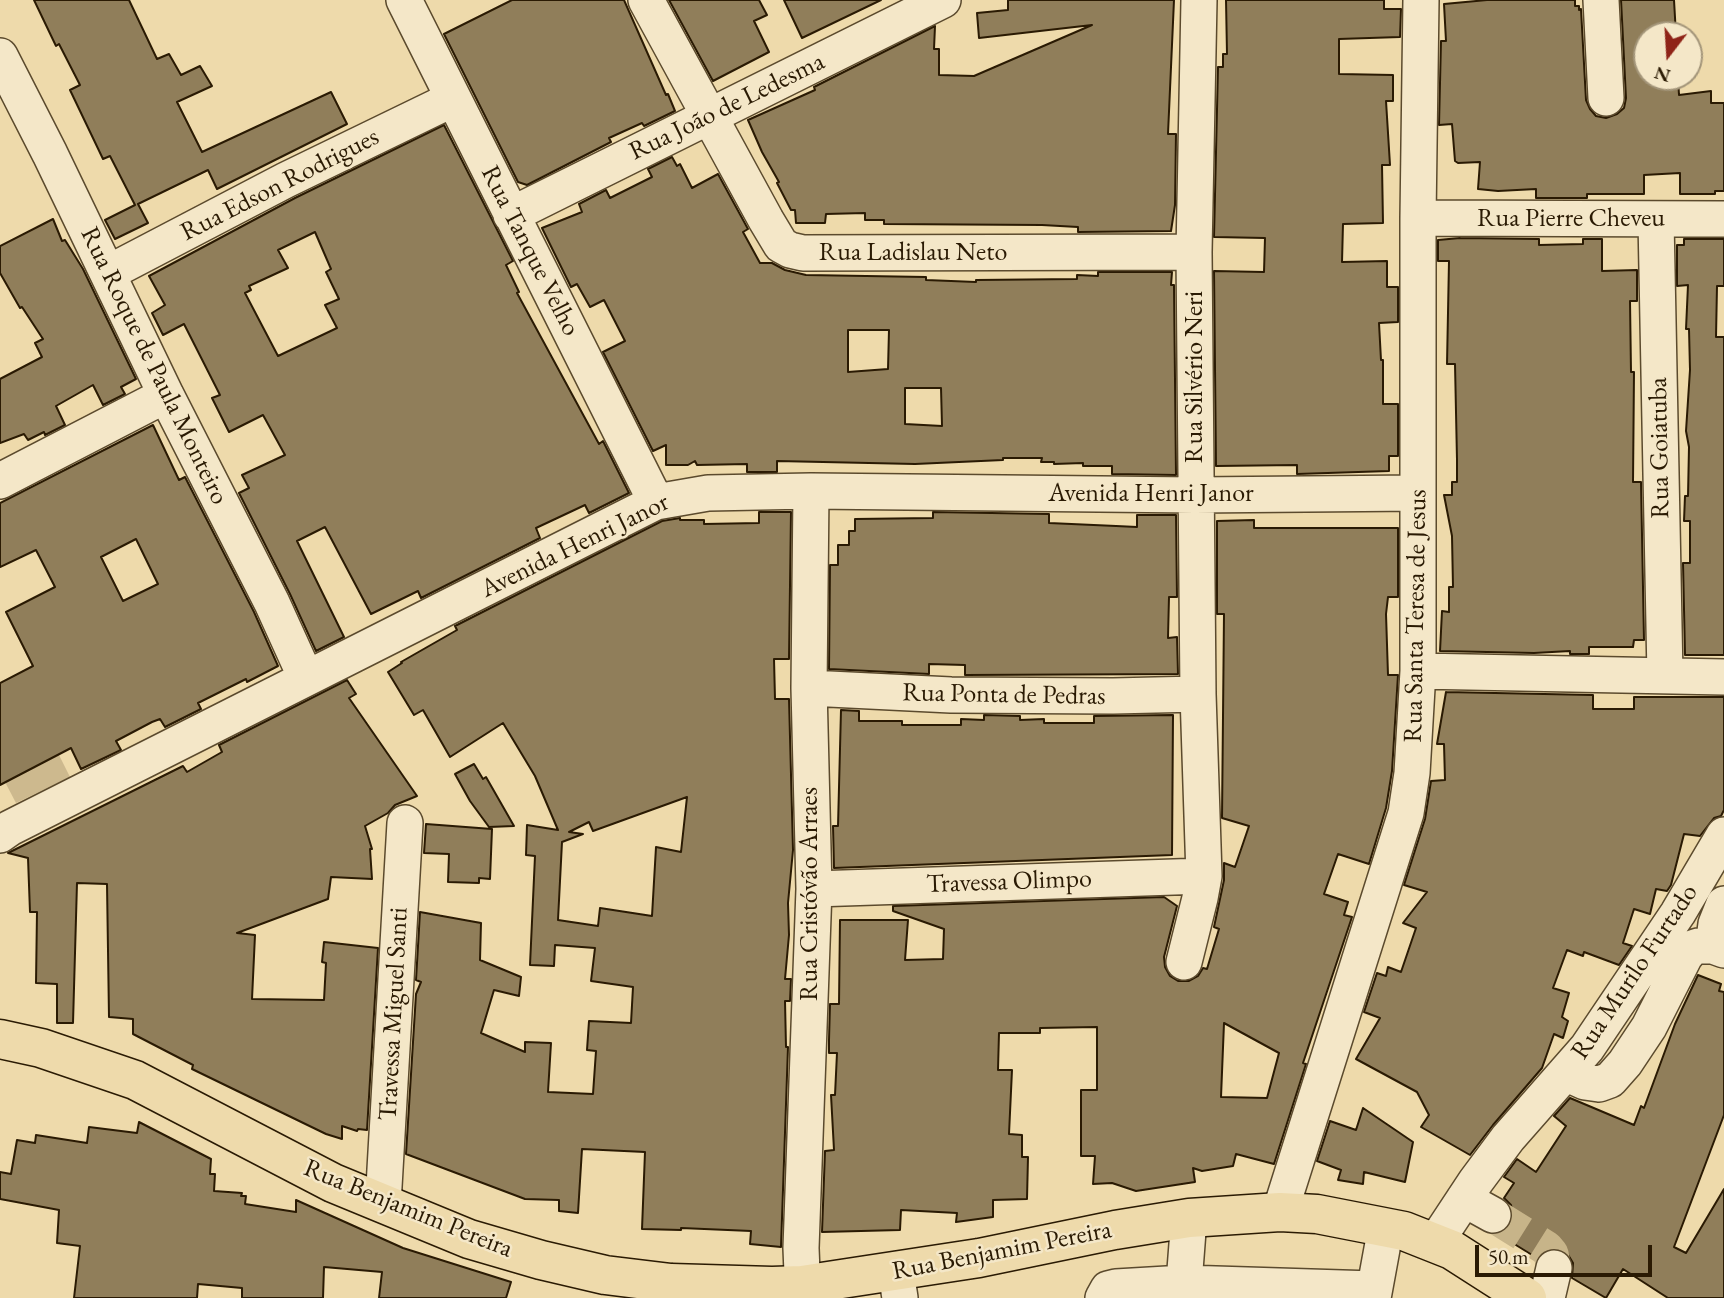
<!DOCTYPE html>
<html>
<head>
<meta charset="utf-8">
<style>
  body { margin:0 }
  #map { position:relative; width:1724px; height:1298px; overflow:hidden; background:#eedaab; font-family:"EB Garamond",serif }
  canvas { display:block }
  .north { position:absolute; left:1633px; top:21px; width:70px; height:70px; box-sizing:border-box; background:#f4e7c8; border:2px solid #a39579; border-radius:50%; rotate:197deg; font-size:19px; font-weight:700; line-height:28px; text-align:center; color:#2a1a03 }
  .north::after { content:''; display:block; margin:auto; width:24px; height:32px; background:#8f2418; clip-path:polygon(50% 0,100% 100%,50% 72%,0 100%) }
  .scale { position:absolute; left:1475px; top:1245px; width:177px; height:32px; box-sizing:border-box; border:4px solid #2a1a03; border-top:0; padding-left:9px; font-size:21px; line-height:24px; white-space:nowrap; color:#2a1a03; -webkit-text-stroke:5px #f4e7c8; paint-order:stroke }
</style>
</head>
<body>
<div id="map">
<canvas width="1724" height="1298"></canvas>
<div class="north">N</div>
<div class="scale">50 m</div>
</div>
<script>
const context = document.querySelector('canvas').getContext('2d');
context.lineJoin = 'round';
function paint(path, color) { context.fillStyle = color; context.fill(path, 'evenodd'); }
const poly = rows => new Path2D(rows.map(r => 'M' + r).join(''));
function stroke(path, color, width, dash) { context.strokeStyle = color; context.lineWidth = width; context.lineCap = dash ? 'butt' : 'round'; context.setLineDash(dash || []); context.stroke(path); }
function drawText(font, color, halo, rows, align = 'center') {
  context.font = font + ' "EB Garamond",serif'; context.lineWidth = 5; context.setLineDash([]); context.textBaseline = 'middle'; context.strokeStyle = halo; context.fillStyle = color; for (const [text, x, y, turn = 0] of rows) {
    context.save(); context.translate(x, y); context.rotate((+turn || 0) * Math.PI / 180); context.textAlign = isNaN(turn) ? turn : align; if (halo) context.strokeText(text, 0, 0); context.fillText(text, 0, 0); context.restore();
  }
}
paint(poly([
  [59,755,70,777,16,803,5,782]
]), '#cdb98e');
const building = poly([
  [34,0,129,0,157,59,169,54,181,75,200,66,212,86,177,102,202,152,331,92,347,124,217,189,208,170,138,204,148,223,115,239,105,220,135,205,110,156,103,159,70,90,80,85,59,44,56,46,34,0],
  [512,0,624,0,666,95,668,94,675,111,644,126,642,123,609,138,611,142,527,185,518,182,444,34,512,0],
  [669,0,759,0,767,15,754,21,769,52,713,81,669,0],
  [784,0,881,0,802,38,784,0],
  [1008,0,1174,0,1168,134,1176,134,1175,205,1171,231,1078,232,1078,227,1042,225,884,224,884,220,865,220,865,213,826,214,825,223,796,223,795,210,791,210,777,183,779,182,762,152,748,120,815,90,814,87,935,26,934,49,939,49,939,75,974,76,1092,25,979,38,977,13,1008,10,1008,0],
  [1226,0,1384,0,1384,9,1401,9,1400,37,1339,39,1339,74,1393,75,1393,101,1386,101,1390,165,1382,165,1383,223,1343,224,1342,262,1387,261,1387,287,1398,287,1398,322,1379,323,1381,360,1383,360,1383,404,1398,404,1398,456,1389,456,1389,471,1297,474,1297,465,1216,466,1214,271,1264,272,1265,238,1214,237,1218,67,1223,67,1223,54,1227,54,1226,0],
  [1487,0,1575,0,1575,6,1579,6,1579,10,1581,9,1586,100,1590,109,1596,116,1606,118,1617,114,1624,108,1626,98,1621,0,1674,0,1676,35,1647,35,1647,77,1678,77,1679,95,1711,91,1711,103,1724,103,1724,191,1715,191,1715,194,1680,194,1680,173,1644,175,1644,194,1587,194,1587,198,1536,198,1536,189,1498,191,1478,189,1480,162,1458,163,1455,161,1452,124,1439,125,1441,41,1446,41,1444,4,1487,0],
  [444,125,513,261,506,265,519,292,517,293,599,444,603,441,629,493,589,513,585,505,536,528,540,538,421,598,418,591,371,614,325,527,297,541,344,637,316,651,290,594,239,493,249,488,242,475,285,455,263,415,229,432,212,398,220,395,184,324,163,335,152,313,165,305,149,276,295,198,444,125],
  [315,232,331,269,326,272,339,299,325,305,337,328,278,356,245,293,251,290,249,286,288,268,278,250,315,232],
  [672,157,677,166,680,164,692,188,718,174,748,229,743,232,760,263,772,263,785,270,806,275,926,277,926,280,976,282,976,280,1077,279,1077,275,1098,276,1098,272,1172,272,1171,285,1174,285,1176,475,1112,474,1112,466,1083,466,1083,463,1054,464,1054,462,1041,462,1042,458,1003,458,1003,460,915,464,777,461,777,472,747,472,747,464,697,465,695,461,688,465,666,465,666,445,653,451,603,352,625,341,604,300,590,307,577,284,571,287,542,228,582,212,579,204,606,190,610,198,652,177,648,169,672,157],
  [848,330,889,330,888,369,848,372,848,330],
  [905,388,941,388,942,426,905,424,905,388],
  [53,219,62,241,65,240,83,269,136,379,121,387,125,394,103,405,93,385,56,406,65,425,45,435,44,432,28,440,24,434,0,443,0,379,42,357,35,343,43,339,22,307,20,308,0,273,0,246,53,219],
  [1460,238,1539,239,1539,245,1583,244,1583,239,1602,239,1602,271,1637,270,1637,301,1630,301,1631,372,1634,372,1633,482,1641,482,1644,640,1634,640,1633,647,1589,647,1589,654,1570,654,1570,651,1534,653,1440,651,1442,611,1449,612,1449,587,1453,587,1452,536,1444,495,1452,495,1452,482,1457,482,1457,460,1455,364,1447,364,1449,261,1438,261,1438,240,1460,238],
  [1684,239,1724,239,1724,286,1717,286,1716,337,1724,337,1724,655,1685,655,1683,563,1690,563,1690,521,1684,521,1685,496,1688,496,1689,447,1686,431,1690,370,1689,329,1686,329,1688,285,1677,286,1677,245,1684,245,1684,239],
  [153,425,179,480,185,477,254,612,278,666,247,682,246,679,198,703,201,709,165,727,160,719,152,722,116,741,121,750,81,769,71,748,0,785,0,683,33,666,6,612,55,587,36,550,0,567,0,503,153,425],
  [136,539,158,584,123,601,101,557,136,539],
  [759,512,791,512,789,659,774,659,775,699,789,699,793,850,788,903,789,935,785,979,791,979,790,1001,785,1001,786,1047,788,1047,781,1247,750,1244,751,1231,681,1228,681,1230,642,1229,645,1152,582,1149,578,1213,559,1211,559,1200,525,1199,406,1154,416,994,421,982,416,980,420,912,481,923,480,960,521,977,519,996,494,990,481,1033,525,1052,525,1042,551,1043,548,1092,593,1094,596,1051,587,1050,589,1021,631,1023,633,987,591,981,595,948,555,945,554,966,530,965,535,856,526,855,527,825,558,830,535,776,503,723,450,757,423,710,414,715,388,672,402,663,401,662,457,630,455,626,662,521,680,518,680,520,704,520,704,524,759,523,759,512],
  [687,797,681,852,656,847,652,916,600,908,598,926,558,920,562,842,583,834,569,832,589,822,593,831,687,797],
  [933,512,1049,514,1049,523,1116,526,1137,527,1137,515,1176,515,1177,597,1169,597,1168,638,1177,637,1178,674,965,675,965,665,929,664,929,674,829,669,830,565,838,565,838,545,849,545,849,531,855,531,855,519,933,518,933,512],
  [1254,520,1254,528,1398,528,1398,597,1388,597,1386,614,1388,675,1398,675,1392,771,1386,808,1369,864,1338,854,1324,894,1348,902,1344,915,1352,917,1303,1063,1306,1064,1274,1164,1236,1154,1233,1166,1202,1171,1193,1168,1195,1182,1136,1191,1112,1183,1093,1184,1095,1156,1081,1156,1081,1090,1097,1090,1097,1027,1040,1028,1040,1033,999,1033,998,1070,1012,1070,1009,1134,1022,1135,1022,1157,1028,1157,1027,1199,993,1200,993,1217,956,1222,957,1213,901,1210,900,1230,822,1232,825,1151,834,1150,831,1095,835,1095,837,1053,829,1053,829,1040,830,1004,839,1004,840,920,908,920,905,960,943,959,944,929,893,911,893,906,1164,897,1177,906,1164,957,1165,967,1170,976,1178,981,1189,981,1198,976,1203,968,1207,969,1219,929,1214,927,1224,880,1224,863,1235,867,1249,826,1222,818,1224,614,1217,614,1217,521,1254,520],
  [1224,1023,1279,1053,1267,1098,1221,1097,1224,1023],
  [347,680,356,694,349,698,417,796,395,805,388,813,365,826,372,849,370,849,372,879,331,877,328,899,237,933,255,935,252,999,324,1000,326,963,322,962,324,942,378,948,367,1130,358,1129,357,1131,342,1126,342,1139,326,1134,192,1069,193,1065,133,1034,133,1019,109,1017,107,884,77,883,73,1023,57,1023,57,984,36,983,37,912,30,912,28,858,8,853,183,766,187,772,222,752,219,745,347,680],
  [1446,692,1593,695,1593,709,1634,709,1634,697,1724,697,1724,810,1721,816,1714,818,1700,836,1684,834,1671,885,1667,891,1656,889,1650,914,1634,909,1623,943,1632,946,1619,965,1584,952,1583,956,1567,950,1553,988,1569,993,1562,1017,1568,1021,1563,1038,1554,1034,1542,1068,1493,1125,1470,1155,1421,1127,1429,1115,1417,1092,1356,1059,1380,1018,1364,1012,1377,973,1386,976,1388,967,1401,972,1416,928,1403,923,1427,892,1404,885,1425,819,1431,781,1445,780,1444,744,1437,744,1446,692],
  [841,710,859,711,859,721,902,721,902,725,961,725,961,719,984,720,984,715,1020,716,1020,720,1044,719,1044,723,1094,723,1094,716,1173,715,1172,855,834,868,833,826,838,826,841,710],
  [474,764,483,779,486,777,514,826,489,827,470,801,455,774,474,764],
  [426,824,492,829,490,879,479,878,479,883,448,882,449,854,424,853,426,824],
  [1698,975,1721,984,1719,991,1724,992,1724,1115,1674,1247,1686,1253,1724,1189,1724,1298,1668,1298,1623,1269,1606,1298,1572,1278,1573,1263,1567,1253,1558,1248,1549,1249,1537,1258,1498,1234,1510,1225,1513,1215,1511,1205,1504,1198,1514,1183,1504,1177,1517,1159,1536,1172,1566,1126,1554,1116,1570,1098,1634,1125,1641,1106,1644,1108,1675,1024,1698,975],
  [1363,1108,1413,1142,1405,1182,1364,1172,1363,1184,1338,1180,1341,1170,1317,1161,1330,1121,1356,1130,1363,1108],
  [139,1122,211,1159,210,1174,215,1174,214,1191,242,1193,241,1196,246,1196,245,1204,296,1212,296,1200,403,1248,511,1282,506,1298,379,1298,382,1272,324,1267,323,1298,242,1298,242,1288,198,1284,197,1298,74,1298,80,1246,57,1243,59,1210,0,1199,0,1172,11,1174,17,1140,35,1143,36,1135,87,1143,89,1127,137,1133,139,1122]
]);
paint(building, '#907e5a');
stroke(building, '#2a1a03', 2);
stroke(poly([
  [1493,1215,1546,1248,1551,1254,1554,1268]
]), '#c7b489', 35, [35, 18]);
const minor = poly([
  [404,0,656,502],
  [646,0,766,220,781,245,790,250,803,253,1194,252],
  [1601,0,1606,98],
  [0,56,50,154,166,395,272,603,306,678],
  [511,215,943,0],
  [1418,218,1724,219],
  [1656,220,1665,676],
  [108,273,286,180,453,99],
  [0,481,166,395],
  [1418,671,1724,677],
  [809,688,951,695,1113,696,1198,694],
  [0,835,10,828,656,502,708,493,811,491,1195,495,1418,493],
  [814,889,1204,876],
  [1713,946,1716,924,1724,904],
  [1184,962,1200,898,1204,876,1198,694,1194,252,1199,0],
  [1565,1073,1585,1082,1599,1084,1610,1080,1625,1063,1649,1027,1685,956,1692,948,1698,946,1713,946,1724,950],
  [1464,1199,1493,1215],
  [383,1204,405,823],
  [1280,1212,1406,813,1412,773,1418,671,1418,218,1421,0],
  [1435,1243,1476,1181,1508,1138,1587,1048,1678,913,1724,835],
  [896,1272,900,1298],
  [1184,1283,1189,1218],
  [803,1298,801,1248,814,889,809,688,811,491],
  [1103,1298,1108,1289,1116,1287,1184,1283,1374,1289],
  [1373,1298,1386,1227],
  [1547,1298,1554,1268]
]);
const major = poly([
  [0,1039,41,1048,135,1080,333,1183,469,1239,541,1260,605,1275,671,1283,772,1286,802,1285,979,1258,1115,1230,1189,1218,1280,1212,1317,1214,1404,1231,1452,1250,1527,1298]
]);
stroke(minor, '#5b4a2d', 38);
stroke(major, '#2a1a03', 41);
stroke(minor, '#f4e7c8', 35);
stroke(major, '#eedaab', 38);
drawText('26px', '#2a1a03', '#f4e7c8', [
  ["Rua João de Ledesma",727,107,-26],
  ["Rua Edson Rodrigues",280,185,-27],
  ["Rua Pierre Cheveu",1571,219],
  ["Rua Tanque Velho",530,251,63],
  ["Rua Ladislau Neto",913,253],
  ["Rua Roque de Paula Monteiro",154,366,64],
  ["Rua Silvério Neri",1195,377,-90],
  ["Rua Goiatuba",1660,448,-91],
  ["Avenida Henri Janor",1151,494],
  ["Avenida Henri Janor",575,546,-26],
  ["Rua Santa Teresa de Jesus",1416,616,-89],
  ["Rua Ponta de Pedras",1004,695,1],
  ["Travessa Olimpo",1009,882,-2],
  ["Rua Cristóvão Arraes",810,894,-90],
  ["Rua Murilo Furtado",1635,972,-56],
  ["Travessa Miguel Santi",394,1014,-87],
  ["Rua Benjamim Pereira",408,1209,22],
  ["Rua Benjamim Pereira",1002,1251,-11]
]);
</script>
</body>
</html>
